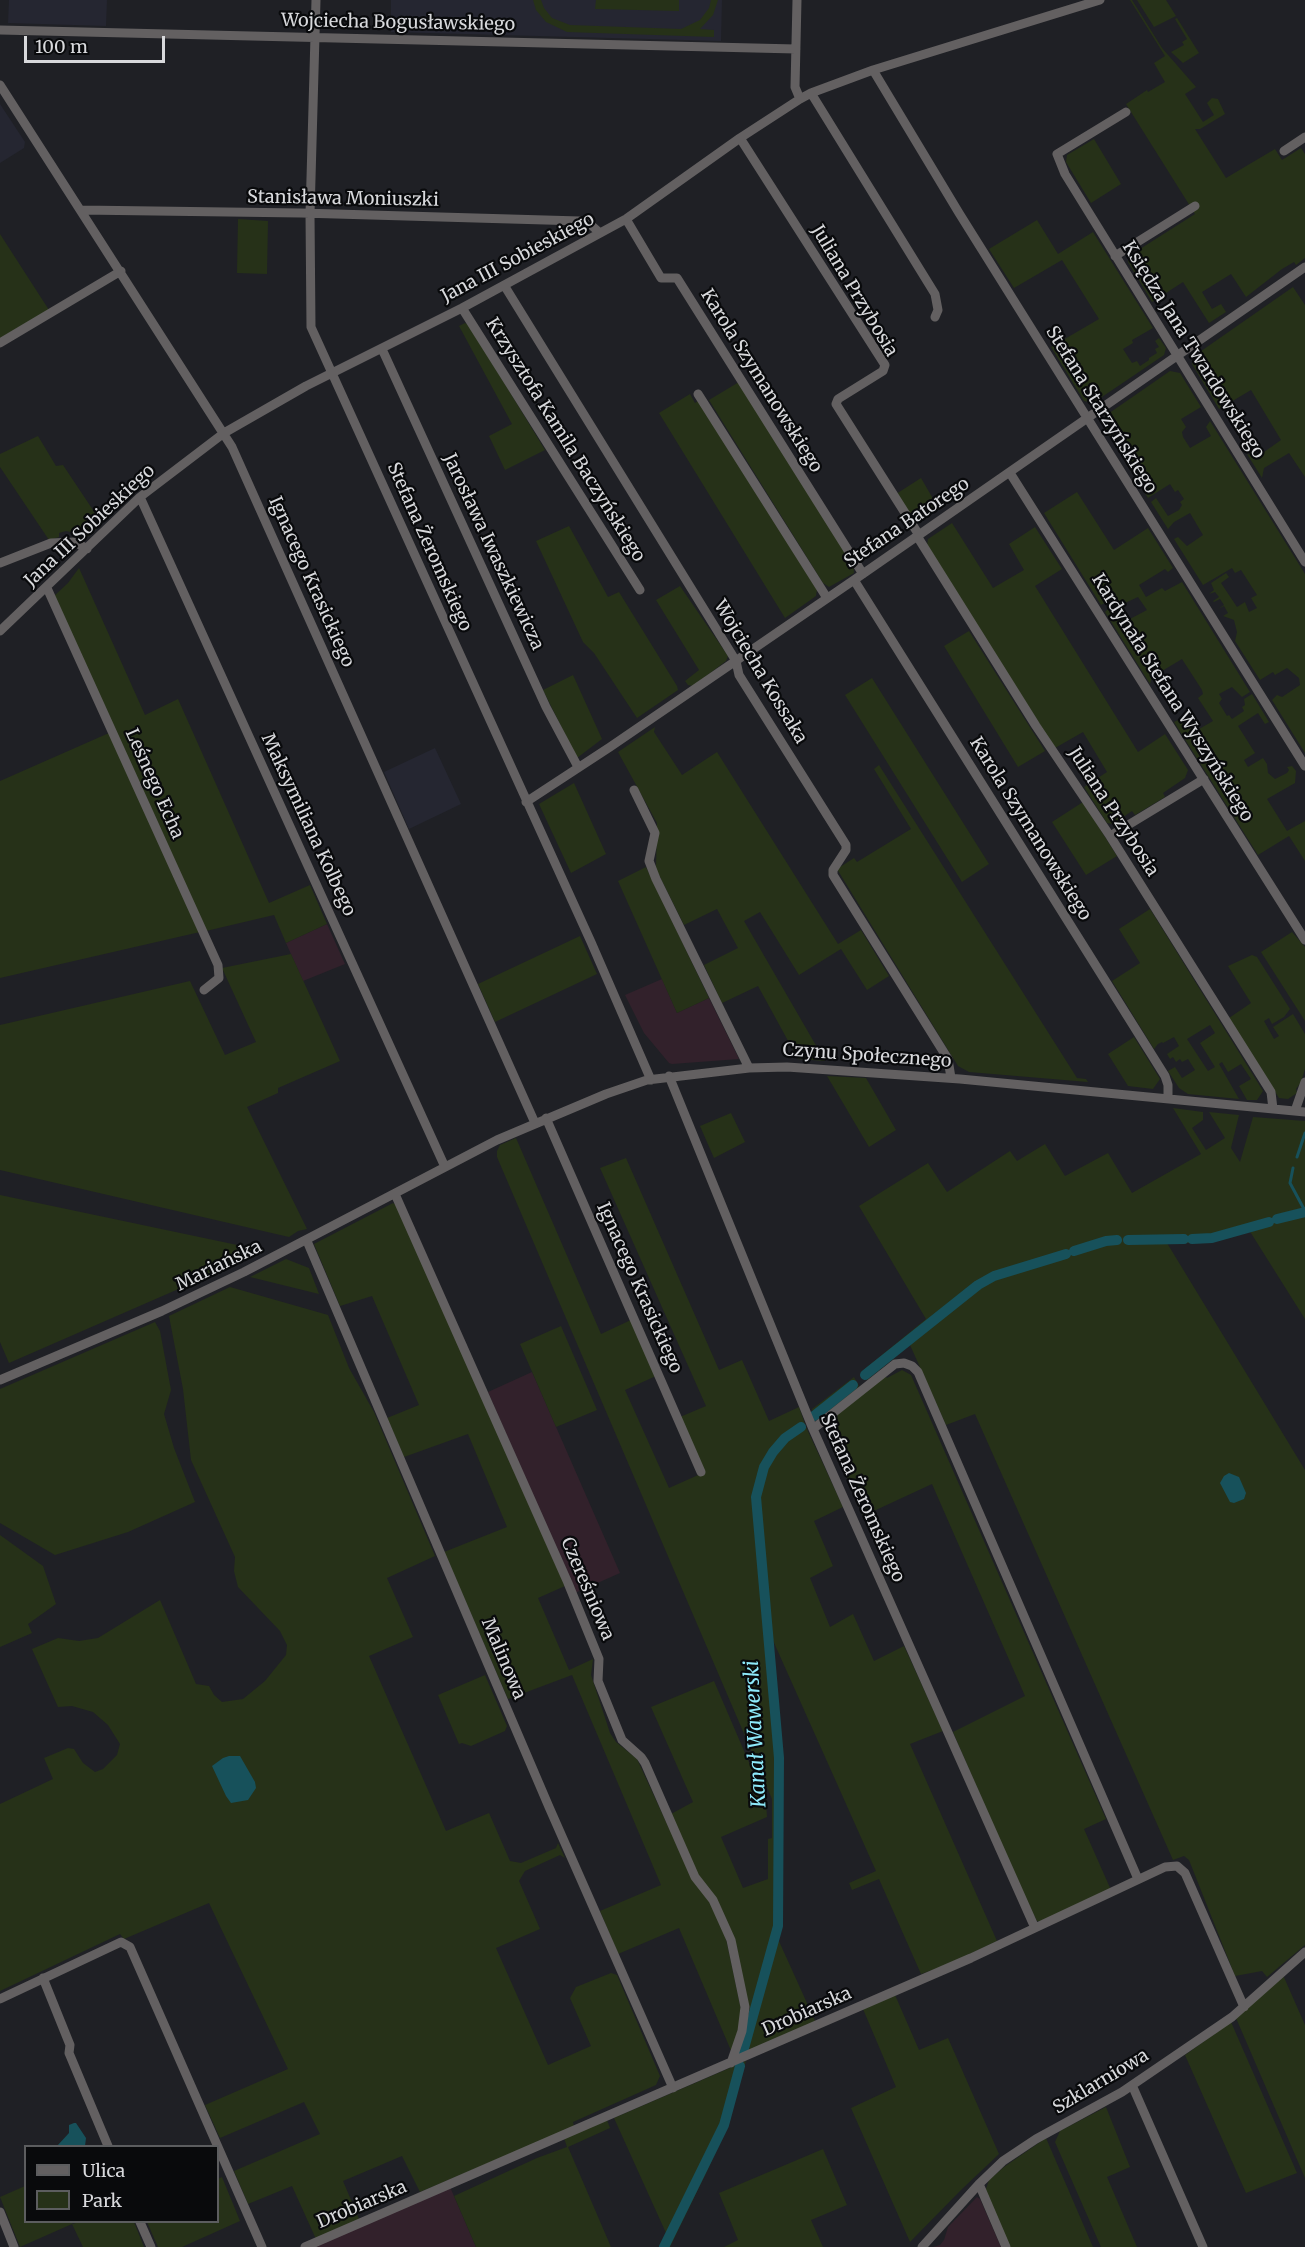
<!DOCTYPE html>
<html>
<head>
<meta charset="utf-8">
<style>
  body { margin:0 }
  #map { position:relative; width:1305px; height:2247px; overflow:hidden; background:#1f2025; font-family:Merriweather,serif }
  canvas { display:block }
  .legend { position:absolute; left:24px; top:2145px; width:195px; height:78px; box-sizing:border-box; background:#090a0c; border:2px solid #5c5d5f; margin:0; padding:8px 10px; list-style:none; font-size:18px; color:#d8d9dc }
  .legend li { display:flex; align-items:center; gap:12px; height:30px }
  .legend b { width:30px; border:2px solid #5c5d5f }
  .scale { position:absolute; left:24px; top:36px; width:141px; height:27px; box-sizing:border-box; border:3px solid #d8d9dc; border-top:0; padding-left:8px; font-size:18px; line-height:21px; white-space:nowrap; color:#d8d9dc; -webkit-text-stroke:4px #090a0c; paint-order:stroke }
</style>
</head>
<body>
<div id="map">
<canvas width="1305" height="2247"></canvas>
<ul class="legend">
<li><b style="height:8px;background:#636061"></b>Ulica</li>
<li><b style="height:16px;background:#263118"></b>Park</li>
</ul>
<div class="scale">100 m</div>
</div>
<script>
const context = document.querySelector('canvas').getContext('2d');
context.lineJoin = 'round';
function paint(path, color) { context.fillStyle = color; context.fill(path, 'evenodd'); }
const poly = rows => new Path2D(rows.map(r => 'M' + r).join(''));
function stroke(path, color, width, dash) { context.strokeStyle = color; context.lineWidth = width; context.lineCap = dash ? 'butt' : 'round'; context.setLineDash(dash || []); context.stroke(path); }
function drawText(font, color, halo, rows, align = 'center') {
  context.font = font + ' Merriweather,serif'; context.lineWidth = 4.5; context.setLineDash([]); context.textBaseline = 'middle'; context.strokeStyle = halo; context.fillStyle = color; for (const [text, x, y, turn = 0] of rows) {
    context.save(); context.translate(x, y); context.rotate((+turn || 0) * Math.PI / 180); context.textAlign = isNaN(turn) ? turn : align; if (halo) context.strokeText(text, 0, 0); context.fillText(text, 0, 0); context.restore();
  }
}
paint(poly([
  [9,0,107,0,106,26,8,23],
  [391,0,722,0,721,41,391,32],
  [0,104,25,142,24,148,0,163],
  [435,748,461,804,409,829,384,772]
]), '#252631');
paint(poly([
  [327,924,345,964,303,981,286,943],
  [662,979,677,1013,709,998,739,1059,672,1064,669,1063,644,1033,625,995],
  [532,1372,620,1573,575,1593,488,1392],
  [450,2187,476,2247,314,2247],
  [977,2197,980,2199,1001,2247,933,2247,940,2245,944,2240,948,2227]
]), '#32212b');
paint(poly([
  [533,0,541,0,544,8,552,18,570,25,681,29,700,20,709,8,711,0,718,0,713,15,700,29,714,30,714,37,567,32,546,22,536,10],
  [596,0,679,0,679,11,595,9],
  [1130,0,1132,0,1162,48,1196,87,1185,94,1203,122,1214,115,1207,103,1212,98,1218,99,1225,114,1200,129,1195,129,1226,178,1275,149,1282,160,1301,148,1305,154,1305,258,1296,265,1294,262,1282,269,1246,297,1231,274,1202,292,1212,309,1221,304,1226,312,1209,323,1183,282,1152,302,1128,262,1129,256,1195,214,1126,104,1147,90,1148,92,1165,82,1154,63,1165,56],
  [1137,0,1166,0,1176,16,1154,27],
  [1177,18,1199,53,1183,63,1171,52,1184,45,1182,42,1187,39,1175,19],
  [1094,139,1121,184,1091,203,1066,162,1067,155],
  [238,219,268,221,267,274,237,273],
  [1037,220,1058,254,1093,232,1153,328,1132,340,1133,343,1123,349,1132,363,1137,361,1140,366,1149,360,1149,358,1157,353,1155,349,1159,347,1155,341,1159,338,1166,348,1164,355,1093,403,1084,401,1051,347,1099,319,1062,260,1014,288,989,249],
  [0,234,49,310,0,338],
  [1293,287,1305,305,1305,477,1289,453,1264,468,1262,478,1247,454,1257,457,1281,440,1251,390,1219,409,1192,364,1194,356],
  [465,323,469,325,545,450,505,470,489,436,512,424,459,326],
  [1170,371,1180,373,1201,407,1181,419,1186,427,1182,432,1183,437,1190,448,1211,436,1206,427,1210,421,1305,574,1305,753,1272,700,1277,695,1282,697,1300,685,1299,678,1287,668,1275,675,1273,672,1260,680,1235,641,1237,632,1234,620,1223,616,1228,613,1224,606,1218,609,1224,605,1220,599,1214,602,1213,601,1219,597,1215,592,1209,594,1214,590,1211,583,1226,573,1229,577,1221,583,1237,607,1245,602,1249,612,1257,608,1251,598,1257,595,1241,570,1235,573,1232,568,1203,585,1174,539,1178,537,1187,546,1203,535,1190,513,1174,522,1168,529,1151,502,1156,498,1168,516,1179,510,1182,505,1180,502,1184,499,1178,490,1175,492,1170,484,1148,498,1103,425,1105,416],
  [739,382,853,564,854,573,829,587,823,583,709,400],
  [690,394,695,403,698,401,817,589,816,596,785,618,659,413],
  [38,436,56,466,63,465,97,516,93,519,98,527,89,536,66,531,59,533,59,537,49,540,0,467,0,454],
  [921,478,939,509,919,522,914,519,896,494],
  [1077,492,1114,550,1148,528,1173,568,1168,572,1165,569,1139,585,1146,597,1162,588,1165,591,1182,582,1250,692,1242,697,1232,687,1219,694,1222,699,1219,703,1227,716,1229,715,1232,719,1244,711,1242,707,1245,705,1244,699,1252,694,1269,722,1265,724,1258,713,1238,726,1255,753,1244,760,1248,767,1263,758,1267,764,1268,773,1275,779,1287,773,1289,770,1287,767,1292,766,1296,771,1295,783,1267,799,1287,831,1305,821,1305,861,1289,836,1258,855,1174,722,1184,717,1194,732,1213,721,1198,698,1203,694,1202,690,1182,659,1152,677,1150,684,1105,612,1109,608,1122,618,1128,620,1147,610,1138,597,1127,602,1123,607,1126,614,1112,599,1101,605,1044,513],
  [952,523,993,588,1024,570,1009,544,1035,527,1062,569,1035,586,1138,752,1165,734,1188,770,1185,778,1163,793,1165,797,1135,815,1132,811,1113,824,1107,823,1084,787,1107,772,1083,732,1055,748,927,547,928,539],
  [569,526,608,597,619,592,677,686,678,690,637,718,594,653,583,642,536,541],
  [79,568,145,715,178,699,269,903,310,885,327,924,286,943,274,915,206,931,53,597,68,583],
  [680,586,728,656,726,661,693,686,688,685,685,681,699,670,656,600],
  [969,631,1045,751,1018,767,944,646],
  [573,675,602,739,577,758,543,690],
  [872,678,989,864,962,882,845,695],
  [655,727,654,732,682,775,717,752,838,944,861,930,889,976,867,990,841,949,799,975,760,912,744,921,825,1061,798,1059,758,986,722,1003,704,965,738,948,717,909,684,925,656,869,657,823,618,752],
  [109,733,200,932,0,978,0,781],
  [879,765,1077,1078,1086,1079,1088,1082,969,1072,958,1066,837,869,854,858,857,862,911,829,874,769],
  [574,783,606,854,571,873,539,804],
  [1083,802,1117,856,1086,875,1052,822],
  [646,867,709,998,677,1013,618,881],
  [1150,909,1263,1091,1257,1100,1247,1100,1239,1086,1251,1079,1241,1064,1228,1072,1222,1062,1219,1064,1239,1099,1188,1094,1179,1088,1168,1071,1175,1067,1182,1078,1195,1070,1188,1059,1182,1062,1180,1059,1176,1062,1173,1057,1170,1059,1167,1054,1179,1046,1174,1037,1163,1043,1162,1042,1158,1044,1154,1049,1112,981,1140,963,1119,929],
  [1210,1025,1215,1033,1200,1043,1215,1067,1208,1071,1187,1039],
  [1292,932,1305,947,1305,1021,1261,952],
  [580,936,597,974,495,1022,478,984],
  [291,954,340,1061,278,1088,278,1093,247,1107,307,1229,298,1231,289,1237,0,1170,0,1025,190,981,225,1055,256,1042,222,968],
  [1252,955,1257,957,1290,1009,1284,1017,1272,1024,1269,1018,1264,1021,1274,1039,1279,1036,1273,1027,1293,1014,1305,1034,1305,1069,1301,1082,1296,1089,1297,1093,1288,1099,1279,1098,1229,1018,1251,1003,1228,966],
  [1134,1037,1160,1079,1153,1089,1128,1086,1108,1054],
  [827,1076,866,1078,896,1130,869,1147],
  [1173,1108,1203,1112,1203,1120,1192,1128,1206,1150,1225,1138,1209,1112,1239,1115,1231,1148,1240,1162,1253,1117,1305,1121,1305,1319,1249,1230,1210,1243,1167,1243,1305,1470,1305,1945,1267,1977,1262,1971,1235,1976,1189,1860,1184,1856,1173,1860,975,1414,946,1425,910,1345,867,1380,861,1372,926,1319,859,1206,928,1163,947,1192,1010,1151,1017,1161,1045,1144,1065,1176,1108,1153,1132,1193,1201,1154],
  [731,1113,745,1142,714,1158,700,1126],
  [516,1138,601,1334,633,1319,656,1376,625,1390,669,1488,705,1472,680,1417,706,1406,600,1168,626,1158,719,1370,742,1360,769,1421,799,1407,806,1427,843,1507,814,1521,833,1566,810,1578,830,1627,853,1614,874,1661,904,1646,943,1731,910,1744,997,1941,947,1965,921,1974,879,1879,852,1890,849,1883,876,1871,771,1636,782,1760,781,1927,778,1939,816,2023,737,2056,750,2007,746,2002,737,1948,699,1878,671,1814,693,1802,651,1707,714,1681,766,1802,767,1817,721,1837,743,1888,768,1879,768,1839,772,1838,772,1799,497,1157,497,1151,500,1145],
  [0,1195,261,1250,206,1277,9,1363,0,1342],
  [393,1203,397,1206,565,1586,538,1598,569,1670,593,1659,591,1675,610,1733,616,1742,637,1759,691,1876,710,1900,725,1934,742,2014,732,2053,679,1928,618,1954,600,1911,661,1885,572,1675,508,1699,444,1552,507,1527,468,1434,404,1457,387,1418,419,1405,372,1296,340,1306,314,1244],
  [286,1259,309,1268,319,1294,250,1277],
  [230,1287,328,1315,349,1368,374,1412,435,1556,387,1578,413,1637,369,1656,446,1831,489,1813,510,1861,521,1863,556,1848,558,1843,565,1858,560,1855,525,1871,519,1881,540,1929,496,1948,548,2065,591,2046,570,1998,576,1987,611,1973,617,1975,660,2076,656,2085,573,2122,574,2127,420,2192,402,2156,343,2181,359,2219,316,2239,292,2186,248,2204,234,2171,320,2134,304,2102,220,2138,205,2105,288,2069,209,1903,124,1939,120,1934,0,1991,0,1804,53,1779,44,1758,68,1748,74,1749,83,1763,95,1772,103,1769,117,1755,120,1744,108,1725,93,1712,72,1706,58,1707,32,1649,58,1638,79,1641,98,1638,160,1600,196,1684,209,1686,214,1695,222,1702,243,1699,265,1681,286,1655,287,1645,280,1631,238,1587,234,1571,235,1557,191,1460,183,1389,169,1316],
  [155,1322,160,1331,171,1390,164,1414,174,1448,195,1502,128,1532,55,1555,0,1523,0,1389],
  [561,1326,597,1410,556,1427,520,1344],
  [902,1370,911,1375,1106,1819,1084,1829,1111,1890,1043,1922,1037,1921,1021,1890,953,1732,1025,1696,932,1484,863,1516,825,1425,885,1376,887,1378],
  [854,1377,859,1386,858,1388,819,1418,813,1413,812,1409],
  [0,1535,43,1566,56,1604,28,1624,32,1633,0,1647],
  [485,1675,507,1726,505,1731,471,1746,462,1743,459,1744,438,1695],
  [1283,1975,1305,2025,1305,2178,1236,2018],
  [895,1995,919,2050,948,2038,999,2154,961,2190,910,2242,851,2108,896,2087,863,2009],
  [1231,2022,1297,2173,1246,2193,1185,2055],
  [746,2061,725,2132,708,2169,670,2247,659,2247,666,2233,614,2118],
  [1106,2107,1130,2167,1107,2177,1137,2247,1101,2247,1055,2142,1060,2131],
  [607,2120,610,2128,568,2147,611,2247,476,2247,454,2196,537,2158,567,2147,564,2138],
  [1046,2138,1093,2247,1009,2247,985,2192,989,2180,1004,2167],
  [823,2149,847,2205,811,2220,823,2247,724,2247,738,2240,719,2193],
  [222,2177,240,2221,182,2247,158,2247,147,2222,218,2222,218,2179],
  [25,2186,26,2222,71,2222,73,2224,78,2222,134,2222,144,2247,83,2247,72,2224,20,2247,0,2197]
]), '#263118');
paint(poly([
  [1229,1473,1239,1477,1246,1493,1244,1499,1234,1503,1230,1502,1220,1483,1224,1476],
  [229,1756,240,1756,255,1782,256,1788,248,1800,231,1803,226,1796,212,1766,223,1758],
  [74,2123,76,2123,86,2138,85,2146,57,2146,69,2133,69,2125]
]), '#17515b');
stroke(poly([
  [1297,1157,1305,1133],
  [1293,1168,1290,1183,1305,1211]
]), '#17515b', 3);
stroke(poly([
  [1277,1219,1305,1212],
  [1192,1239,1212,1238,1269,1222],
  [1128,1240,1184,1239],
  [1074,1251,1106,1241,1117,1240],
  [865,1375,978,1285,994,1276,1066,1254],
  [814,1416,853,1385],
  [743,2052,778,1926,779,1758,756,1497,764,1467,773,1452,785,1438,801,1427],
  [664,2247,724,2125,740,2066]
]), '#17515b', 10);
stroke(poly([
  [316,0,310,214,311,327,591,942,651,1080],
  [797,0,795,87,800,99],
  [0,30,796,49],
  [873,70,959,213,1305,766],
  [0,85,232,447,535,1123],
  [811,93,935,294,938,310,935,317],
  [1126,112,1057,154,1065,174,1305,562],
  [740,138,885,365,883,371,838,399,836,404,919,535],
  [1284,151,1305,137],
  [81,210,301,213,580,221,591,225,600,233],
  [626,219,661,278,677,278,863,574],
  [1115,256,1195,206],
  [504,285,736,661,739,675,846,845,846,850,833,870,833,875,948,1059,951,1078],
  [462,308,640,590],
  [0,343,121,271],
  [382,349,546,707,578,767],
  [698,394,827,598],
  [1010,473,1305,940],
  [140,497,445,1167],
  [917,536,1036,726,1110,836,1271,1092,1273,1109],
  [0,563,51,543,75,542,87,549],
  [854,580,1165,1076,1168,1085,1168,1099],
  [47,588,218,965,219,978,204,990],
  [0,631,140,497,224,433,306,386,462,308,626,219,740,138,800,99,811,93,873,70,1100,0],
  [634,790,655,833,649,861,656,879,749,1068],
  [526,802,610,747,854,580,1305,267],
  [1110,836,1204,779],
  [669,1076,813,1429,1035,1928],
  [1295,1111,1305,1082],
  [546,1118,701,1472],
  [395,1194,568,1583,599,1659,598,1681,622,1740,641,1757,645,1763,695,1877,713,1900,731,1940,745,2007,742,2031,731,2063],
  [307,1241,549,1807,673,2088],
  [0,1380,162,1311,244,1272,497,1140,606,1094,647,1080,749,1068,787,1067,960,1079,1305,1112],
  [813,1429,895,1364,904,1363,912,1366,918,1372,1138,1879],
  [43,1978,70,2045,69,2053,108,2146],
  [0,1999,121,1942,130,1947,262,2247],
  [1132,2085,1203,2247],
  [979,2184,1006,2247],
  [0,2212,14,2247],
  [140,2222,151,2247],
  [305,2247,971,1958,1165,1867,1177,1866,1185,1873,1244,2007],
  [922,2247,979,2184,1003,2161,1036,2139,1122,2092,1232,2017,1305,1952]
]), '#636061', 9);
drawText('18px', '#d8d9dc', '#090a0c', [
  ["Wojciecha Bogusławskiego",398,23,1],
  ["Stanisława Moniuszki",343,199,1],
  ["Jana III Sobieskiego",518,258,-28],
  ["Juliana Przybosia",854,291,59],
  ["Księdza Jana Twardowskiego",1193,350,58],
  ["Karola Szymanowskiego",761,381,58],
  ["Stefana Starzyńskiego",1101,410,58],
  ["Krzysztofa Kamila Baczyńskiego",565,440,58],
  ["Stefana Batorego",907,523,-34],
  ["Jana III Sobieskiego",90,526,-43],
  ["Stefana Żeromskiego",429,547,66],
  ["Jarosława Iwaszkiewicza",493,552,65],
  ["Ignacego Krasickiego",311,582,66],
  ["Wojciecha Kossaka",760,672,59],
  ["Kardynała Stefana Wyszyńskiego",1172,698,58],
  ["Leśnego Echa",154,784,66],
  ["Juliana Przybosia",1113,812,57],
  ["Maksymiliana Kolbego",308,825,65],
  ["Karola Szymanowskiego",1030,829,58],
  ["Czynu Społecznego",867,1056,4],
  ["Mariańska",219,1266,-26],
  ["Ignacego Krasickiego",639,1288,66],
  ["Stefana Żeromskiego",862,1498,66],
  ["Czereśniowa",587,1589,67],
  ["Malinowa",503,1659,67],
  ["Drobiarska",807,2012,-24],
  ["Szklarniowa",1101,2082,-31],
  ["Drobiarska",362,2205,-23]
]);
drawText('italic 20px', '#8eeafb', '#090a0c', [
  ["Kanał Wawerski",756,1734,-93]
]);
</script>
</body>
</html>
